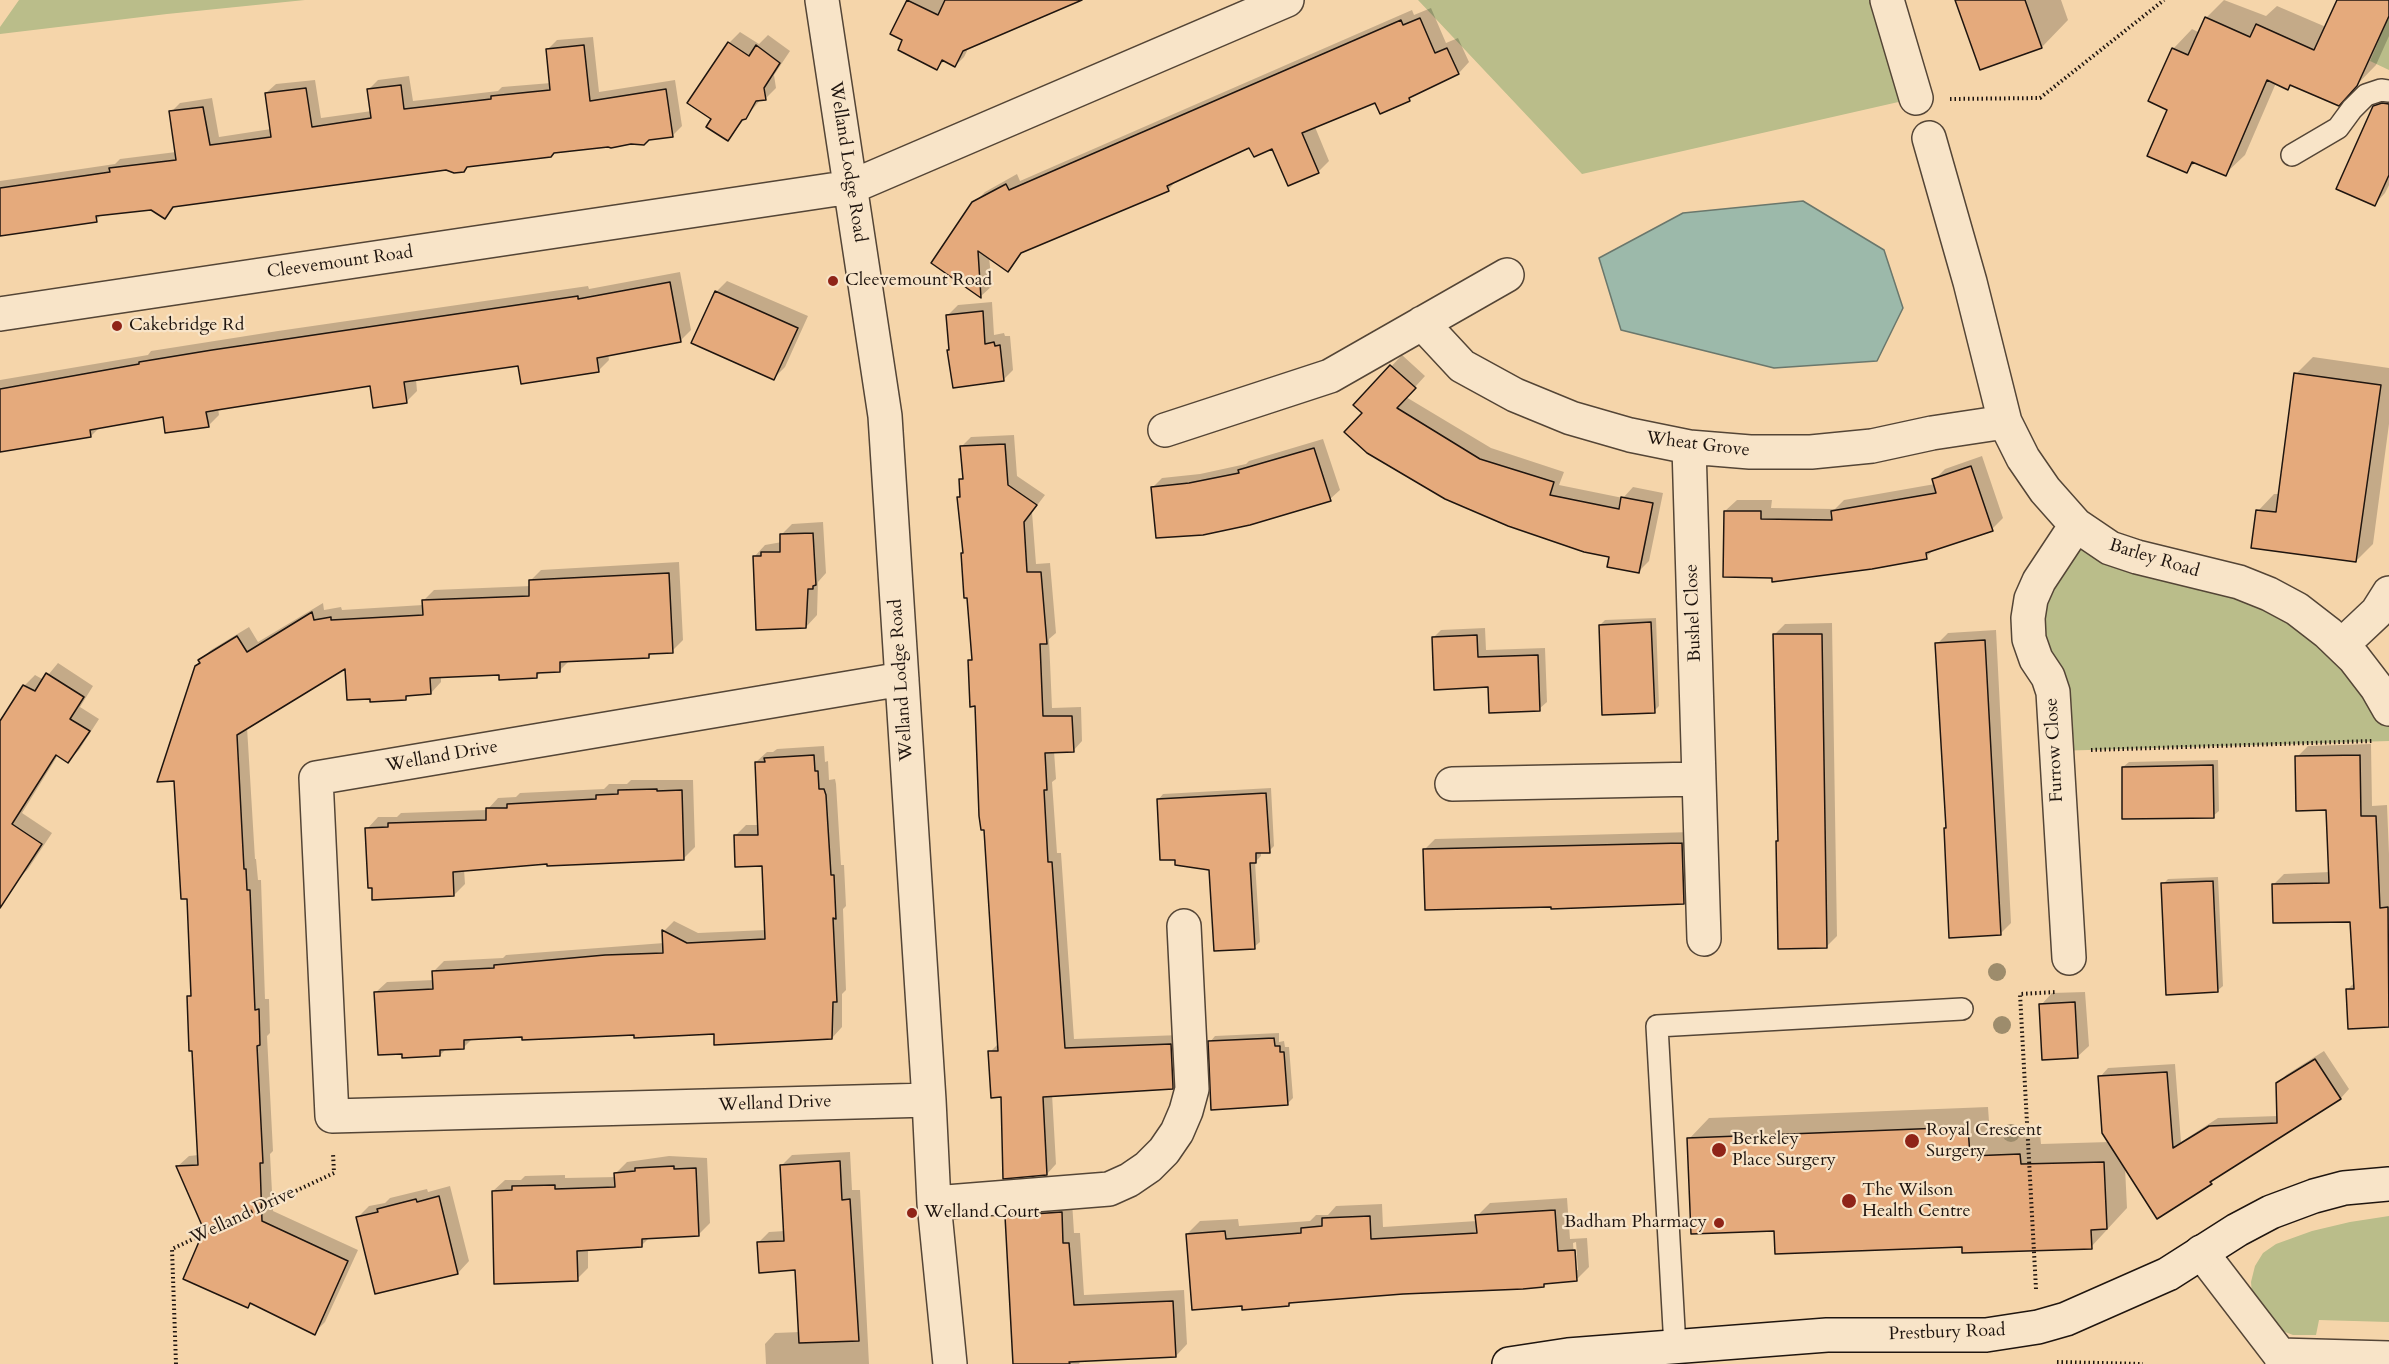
<!DOCTYPE html>
<html>
<head>
<meta charset="utf-8">
<style>
  body { margin:0 }
  canvas { display:block; background:#f5d5aa }
</style>
</head>
<body>
<canvas width="2389" height="1364"></canvas>
<script>
const context = document.querySelector('canvas').getContext('2d');
context.lineJoin = 'round';
function paint(path, color) { context.fillStyle = color; context.fill(path, 'evenodd'); }
const poly = rows => new Path2D(rows.map(r => 'M' + r).join(''));
function stroke(path, color, width, dash) { context.strokeStyle = color; context.lineWidth = width; context.lineCap = dash ? 'butt' : 'round'; context.setLineDash(dash || []); context.stroke(path); }
function drawText(font, color, halo, rows, align = 'center') {
  context.font = font + ' Cardo,serif'; context.lineWidth = 4.5; context.setLineDash([]); context.textBaseline = 'middle'; context.strokeStyle = halo; context.fillStyle = color; for (const [text, x, y, turn = 0] of rows) {
    context.save(); context.translate(x, y); context.rotate((+turn || 0) * Math.PI / 180); context.textAlign = isNaN(turn) ? turn : align; if (halo) context.strokeText(text, 0, 0); context.fillText(text, 0, 0); context.restore();
  }
}
paint(poly([
  [19,0,305,0,167,14,0,34,0,27],
  [1418,0,1887,0,1916,98,1582,174],
  [2389,16,2389,70,2370,61],
  [2076,525,2269,594,2389,709,2389,741,2055,751,2031,599],
  [2389,1216,2389,1322,2319,1320,2316,1335,2293,1335,2280,1330,2252,1295,2251,1282,2255,1266,2263,1253,2276,1244,2312,1231,2350,1222]
]), '#babd8a');
const water = poly([
  [1803,201,1884,250,1903,308,1877,361,1774,368,1621,330,1599,258,1683,213,1803,201]
]);
paint(water, '#9cb9aa');
stroke(water, '#6a776c', 1.5);
paint(poly([
  [909,0,1076,0,969,47,964,57,955,66,945,60,937,68,904,40,892,34],
  [1956,0,2061,0,2068,20,2042,47,1980,69],
  [2224,0,2266,16,2277,6,2326,27,2338,0,2389,0,2389,36,2376,65,2338,104,2292,84,2288,88,2276,83,2245,155,2225,174,2196,162,2186,171,2169,109,2173,49,2192,29,2200,33,2206,18],
  [1431,8,1446,43,1458,38,1469,62,1459,73,1416,93,1409,99,1375,101,1315,127,1329,161,1318,172,1273,147,1250,146,1178,179,1168,190,1025,249,1008,270,989,257,992,286,981,296,933,263,974,203,985,192,1017,174,1020,181,1412,10,1414,15],
  [740,32,759,44,768,35,790,51,774,75,776,88,765,99,761,99,728,139,713,118,729,43],
  [593,37,599,92,675,80,682,126,673,135,176,205,165,217,151,208,102,214,96,220,0,234,0,181,115,164,120,159,176,152,171,112,180,103,212,98,219,137,271,129,266,93,276,84,315,80,321,118,372,111,369,89,378,80,409,76,413,101,498,91,502,87,551,83,547,50,557,40],
  [2386,95,2389,95,2389,185,2385,193,2374,205,2375,107],
  [680,272,691,330,680,341,608,354,609,360,598,371,519,364,416,379,417,391,406,402,372,385,218,408,219,415,208,426,164,415,100,427,91,436,0,451,0,380,148,355,151,351,278,331,588,286,589,289],
  [727,281,808,316,785,367,774,378,716,292],
  [992,302,994,335,1004,333,1005,336,1010,336,1013,370,1003,380,951,349,948,315,958,305],
  [1402,355,1425,376,1406,397,1491,448,1564,472,1559,485,1623,498,1633,487,1663,493,1649,561,1639,571,1364,413,1355,405],
  [2313,357,2389,368,2389,424,2373,544,2356,561,2258,511,2274,494,2280,494,2296,374],
  [1014,435,1017,476,1045,495,1032,512,1036,564,1050,563,1056,633,1049,639,1052,708,1081,707,1082,741,1073,751,1054,751,1056,779,1052,782,1057,853,1061,853,1074,1039,1180,1035,1181,1078,1172,1087,1052,1094,1056,1164,1047,1174,1002,1096,990,1052,999,1043,976,704,970,661,973,657,959,498,961,495,960,480,964,476,961,447,971,437],
  [1323,439,1340,490,1330,499,1152,488,1162,478,1200,474,1246,464,1249,461],
  [1982,456,2003,518,1992,529,1936,548,1926,557,1773,577,1725,511,1737,500,1772,500,1771,508,1835,509,1844,500,1935,484,1934,480,1945,469],
  [823,522,826,573,818,582,817,615,806,627,754,557,765,545,782,542,781,535,792,524],
  [679,562,683,640,672,651,652,653,649,656,570,660,560,670,542,671,537,676,500,674,441,676,441,682,431,693,410,694,406,698,346,667,247,727,255,859,256,859,258,880,261,880,265,999,269,999,270,1033,267,1036,273,1151,270,1154,273,1211,358,1250,325,1322,314,1333,252,1302,248,1307,206,1230,178,1166,189,1156,199,1155,188,997,192,993,200,660,211,650,249,627,258,642,323,603,324,610,341,607,342,610,423,605,423,601,434,590,531,586,530,581,541,570],
  [1656,618,1659,706,1654,711,1600,625,1605,620],
  [1832,623,1837,936,1826,947,1777,842,1780,839,1774,635,1785,624],
  [1485,628,1486,650,1545,648,1547,702,1539,709,1489,685,1433,638,1441,630],
  [1996,630,2011,923,2000,934,1948,827,1937,644,1948,633],
  [58,663,93,686,80,707,99,719,79,750,68,761,58,755,22,813,52,833,28,869,17,880,0,870,0,722,24,686,35,675,44,680],
  [2371,744,2372,806,2387,805,2389,854,2389,1025,2350,1028,2347,990,2355,982,2352,920,2273,885,2284,874,2330,872,2328,809,2297,757,2308,746],
  [824,746,825,762,828,761,829,780,835,779,836,784,841,865,844,865,846,906,843,909,846,990,842,994,842,1027,832,1038,715,1032,523,1036,473,1038,463,1048,446,1049,440,1055,376,992,387,982,434,980,433,972,444,961,503,958,506,955,664,943,664,931,674,921,698,933,766,930,763,864,735,836,746,825,759,825,756,762,767,752,773,752,777,749],
  [2218,760,2219,811,2213,816,2123,767,2129,762],
  [631,780,693,780,695,847,684,858,548,863,464,869,465,884,454,895,367,829,378,817,397,817,401,813,487,810,498,798,516,797,520,793,604,789,609,784,627,784],
  [1271,788,1274,846,1269,851,1261,851,1261,856,1255,862,1260,942,1254,947,1210,868,1158,800,1163,794],
  [1693,832,1695,891,1683,902,1424,850,1435,839],
  [2218,877,2223,986,2217,991,2163,884,2168,879],
  [2085,992,2089,1046,2077,1057,2041,1005,2052,993],
  [1279,1033,1279,1042,1284,1041,1285,1047,1289,1047,1293,1098,1287,1104,1210,1042,1215,1036],
  [2324,1051,2349,1089,2341,1098,2279,1138,2279,1135,2125,1167,2127,1208,2091,1247,1963,1246,1775,1229,1689,1139,1709,1118,1988,1107,1990,1136,2040,1134,2041,1144,2109,1142,2100,1077,2108,1068,2175,1064,2181,1142,2218,1118,2278,1116,2278,1084,2286,1075],
  [850,1152,852,1190,860,1190,869,1364,766,1364,765,1344,775,1333,800,1332,796,1269,759,1242,769,1232,785,1231,782,1165,792,1155],
  [669,1156,707,1158,710,1223,699,1234,650,1237,642,1245,588,1249,588,1268,577,1279,493,1191,505,1180,521,1180,525,1176,565,1175,565,1178,616,1177,616,1173,627,1162],
  [450,1186,469,1261,458,1273,358,1217,369,1206,385,1203,390,1198,427,1189,428,1192],
  [1567,1198,1570,1239,1587,1238,1589,1267,1576,1280,1548,1282,1543,1286,1293,1301,1289,1305,1243,1305,1187,1234,1200,1221,1238,1219,1239,1226,1310,1221,1316,1215,1328,1215,1336,1206,1382,1204,1383,1227,1477,1221,1477,1216,1490,1203],
  [1576,1242,1578,1270,1575,1270,1573,1243],
  [1072,1201,1074,1233,1080,1233,1084,1295,1184,1290,1187,1344,1176,1356,1081,1360,1079,1364,1014,1364,1007,1217,1018,1206]
]), '#0003');
const building = poly([
  [907,0,938,15,945,0,1082,0,963,51,955,67,942,60,937,70,898,50,902,40,890,34,907,0],
  [1955,0,2025,0,2042,48,1980,70,1955,0],
  [2337,0,2389,0,2389,16,2357,86,2339,106,2290,85,2288,90,2267,80,2226,176,2192,162,2187,173,2147,156,2167,110,2148,101,2172,48,2188,55,2205,17,2250,37,2256,24,2314,50,2337,0],
  [1420,18,1435,53,1447,48,1459,74,1409,98,1410,101,1380,114,1375,103,1302,133,1319,173,1288,186,1272,149,1254,157,1249,148,1167,186,1169,191,1021,253,1008,272,978,251,981,298,931,263,972,202,1006,184,1009,190,1401,20,1403,25,1420,18],
  [728,42,749,56,756,45,780,63,764,88,766,100,756,101,746,119,742,120,728,141,706,127,711,119,687,103,728,42],
  [584,45,590,101,666,89,673,137,649,140,644,145,631,144,611,148,608,147,554,153,551,157,467,167,464,172,454,173,446,170,173,207,165,219,151,210,96,216,97,222,0,236,0,188,110,172,109,168,176,160,169,111,203,107,210,145,271,137,265,93,306,88,312,127,371,118,367,89,401,85,404,109,491,99,491,96,550,90,546,49,584,45],
  [2382,103,2389,104,2389,175,2375,206,2336,189,2373,106,2382,103],
  [670,282,681,342,597,358,599,372,521,384,518,366,404,382,407,403,373,408,370,386,217,410,206,412,209,427,165,433,163,417,90,430,91,437,0,452,0,389,139,364,139,362,212,350,578,296,578,299,670,282],
  [715,291,798,328,774,380,691,343,715,291],
  [983,311,985,344,994,342,995,346,1000,345,1004,381,953,388,947,350,949,350,946,315,983,311],
  [1390,365,1416,388,1397,408,1480,459,1554,482,1550,495,1619,509,1621,497,1653,503,1639,573,1607,567,1609,557,1584,552,1508,526,1445,499,1367,453,1344,432,1362,413,1353,405,1390,365],
  [2294,373,2381,385,2356,562,2251,548,2256,510,2276,512,2294,373],
  [1005,444,1008,485,1037,505,1024,522,1027,572,1041,572,1047,644,1040,644,1043,716,1072,716,1074,752,1045,753,1047,790,1044,790,1048,862,1052,862,1065,1048,1171,1044,1173,1087,1173,1089,1043,1097,1047,1175,1003,1179,1001,1097,991,1098,988,1051,998,1051,984,830,981,830,979,816,975,706,970,707,968,660,972,660,967,598,964,598,961,553,963,553,957,497,960,497,959,479,963,479,960,446,1005,444],
  [1314,448,1331,501,1250,525,1203,535,1156,538,1151,487,1189,483,1239,473,1238,470,1314,448],
  [1971,466,1993,531,1926,553,1927,559,1872,569,1772,582,1772,578,1723,577,1724,511,1761,511,1761,519,1832,520,1831,511,1936,493,1932,479,1971,466],
  [813,533,816,585,813,586,813,589,808,589,806,628,756,630,753,556,761,556,761,552,780,552,780,534,813,533],
  [669,573,673,653,649,654,649,658,560,662,560,672,537,673,537,678,499,680,499,675,430,678,431,694,406,696,406,700,370,702,370,699,347,700,345,669,237,735,244,869,246,869,247,890,250,890,255,1010,259,1009,260,1045,257,1046,263,1163,260,1163,262,1221,348,1261,315,1335,250,1303,248,1308,183,1279,204,1230,176,1166,198,1165,192,1051,189,1051,187,996,191,996,187,899,181,899,174,781,157,782,195,666,200,663,198,660,237,636,247,652,312,612,314,620,331,617,331,620,423,615,422,600,529,596,529,580,669,573],
  [1651,622,1655,713,1602,715,1599,625,1651,622],
  [1773,634,1822,634,1827,948,1778,949,1776,841,1778,841,1773,634],
  [1477,635,1478,657,1538,655,1540,711,1489,713,1488,687,1434,690,1432,637,1477,635],
  [1985,640,2001,935,1949,938,1944,828,1946,828,1935,643,1985,640],
  [46,673,84,697,70,719,90,731,68,763,56,755,12,824,42,844,0,908,0,721,23,685,35,691,46,673],
  [814,755,815,771,818,771,819,789,824,789,826,795,831,875,834,875,836,919,833,918,837,1002,833,1002,832,1039,714,1045,714,1034,634,1038,634,1035,522,1040,522,1037,464,1040,464,1049,440,1050,440,1056,402,1058,402,1054,378,1055,374,992,433,989,432,971,494,968,494,965,605,955,663,953,662,930,687,943,765,939,762,866,735,867,734,835,758,835,755,762,765,762,764,758,814,755],
  [2360,755,2361,816,2376,816,2380,908,2388,907,2389,1027,2348,1029,2346,989,2354,989,2350,922,2273,923,2272,884,2329,883,2326,810,2296,811,2295,756,2360,755],
  [2213,765,2214,818,2122,819,2122,767,2213,765],
  [657,789,657,791,682,790,684,860,547,866,547,864,453,872,454,896,372,900,372,888,368,888,365,828,388,827,388,823,486,820,486,808,507,808,507,804,596,799,596,795,618,794,618,790,657,789],
  [1266,793,1270,853,1256,853,1256,863,1250,863,1255,949,1214,951,1209,870,1175,865,1175,860,1160,860,1157,799,1266,793],
  [1682,843,1684,904,1551,909,1551,907,1425,910,1423,849,1682,843],
  [2213,881,2218,992,2166,995,2161,883,2213,881],
  [2075,1002,2078,1058,2042,1060,2039,1004,2075,1002],
  [1274,1038,1275,1046,1280,1046,1280,1052,1284,1052,1288,1105,1211,1110,1208,1041,1274,1038],
  [2315,1059,2341,1099,2210,1182,2212,1184,2157,1219,2102,1133,2098,1076,2167,1072,2173,1148,2209,1126,2277,1123,2276,1083,2315,1059],
  [1968,1127,1970,1156,2020,1154,2021,1164,2104,1162,2107,1229,2091,1230,2092,1249,1962,1253,1962,1247,1775,1254,1774,1231,1691,1234,1687,1138,1968,1127],
  [840,1161,842,1200,850,1199,859,1341,799,1343,795,1270,759,1273,757,1242,784,1241,780,1165,840,1161],
  [674,1166,674,1169,696,1168,699,1236,642,1239,642,1247,577,1251,578,1281,494,1284,492,1191,512,1190,512,1186,555,1185,555,1189,615,1187,614,1173,635,1171,635,1168,674,1166],
  [439,1196,458,1274,375,1294,356,1217,378,1212,377,1209,416,1199,417,1202,439,1196],
  [1555,1210,1558,1251,1575,1250,1577,1281,1544,1284,1544,1287,1523,1289,1403,1294,1289,1303,1289,1306,1242,1310,1242,1306,1192,1310,1186,1234,1225,1231,1226,1239,1301,1233,1301,1228,1322,1226,1322,1218,1370,1216,1371,1239,1477,1233,1475,1215,1555,1210],
  [1062,1212,1063,1243,1069,1243,1074,1305,1173,1301,1176,1357,1069,1362,1070,1364,1013,1364,1005,1216,1062,1212]
]);
paint(building, '#e5aa7c');
stroke(building, '#1f150f', 1.5);
const lane = poly([
  [2292,155,2338,128,2352,109,2366,95,2381,90,2389,91],
  [1675,1347,1657,1026,1962,1009]
]);
const street = poly([
  [822,0,885,416,929,1100,934,1203,950,1364],
  [1887,0,1916,98],
  [1929,138,1970,282,2005,422,2023,458,2045,490,2076,525,2110,548,2137,557,2239,582,2269,594,2297,609,2328,633,2354,658,2377,688,2389,709],
  [0,314,851,187,1287,0],
  [1422,323,1462,366,1515,395,1571,418,1630,435,1689,447,1750,452,1811,452,1872,446,1932,433,2005,422],
  [1165,430,1330,376,1507,275],
  [2342,645,2377,612,2389,593],
  [902,679,316,778,332,1116,929,1100],
  [1699,779,1704,939],
  [1452,784,1699,779,1689,447],
  [2069,958,2053,692,2048,677,2036,659,2029,639,2028,618,2031,599,2039,581,2076,525],
  [934,1203,1109,1189,1129,1180,1148,1167,1164,1151,1177,1132,1186,1111,1192,1089,1184,926],
  [2201,1252,2280,1355,2283,1364],
  [2280,1355,2389,1358]
]);
const secondary = poly([
  [1509,1364,1568,1355,1827,1335,1986,1335,2038,1327,2066,1319,2168,1274,2237,1230,2271,1212,2314,1196,2344,1188,2389,1184]
]);
stroke(lane, '#544536', 24);
stroke(street, '#544536', 36);
stroke(secondary, '#1f150f', 36);
stroke(poly([
  [1950,99,2040,98,2164,0],
  [2091,750,2372,741],
  [2036,1289,2020,994,2056,992],
  [2057,1362,2143,1364],
  [176,1364,172,1249,334,1173,333,1153]
]), '#1f150f', 4, [1.5, 3]);
stroke(lane, '#f8e4c8', 21);
stroke(street, '#f8e4c8', 33);
stroke(secondary, '#f8e4c8', 33);
context.fillStyle = '#9d8c6c';
for (const [x, y] of [
  [1997,972],
  [2002,1025],
  [2011,1133]
]) { context.beginPath(); context.arc(x, y, 9, 0, 2 * Math.PI); context.fill(); }
for (const [x, y, r, color] of [
  [833,281,6,"#8f2418"],
  [117,326,6,"#8f2418"],
  [1912,1141,8,"#8f2418"],
  [1719,1150,8,"#8f2418"],
  [1849,1201,8,"#8f2418"],
  [912,1213,6,"#8f2418"],
  [1719,1223,6,"#8f2418"]
]) { const dot = new Path2D(); dot.arc(x, y, r, 0, 2 * Math.PI); context.fillStyle = color; context.fill(dot); stroke(dot, '#f8e4c8', 2); }
drawText('18px', '#1f150f', '#f8e4c8', [
  ["Welland Lodge Road",847,162,81],
  ["Cleevemount Road",340,263,-8],
  ["Wheat Grove",1698,445,7],
  ["Barley Road",2154,559,17],
  ["Bushel Close",1694,613,-92],
  ["Welland Lodge Road",902,680,-94],
  ["Furrow Close",2055,750,-93],
  ["Welland Drive",442,757,-10],
  ["Welland Drive",775,1104,-2],
  ["Welland Drive",243,1216,-25],
  ["Prestbury Road",1947,1333,-2]
]);
drawText('18px', '#1f150f', '#f8e4c8', [
  ["Cleevemount Road",845,281],
  ["Cakebridge Rd",129,326],
  ["Royal Crescent",1926,1131],
  ["Surgery",1926,1152],
  ["Berkeley",1732,1140],
  ["Place Surgery",1732,1161],
  ["The Wilson",1862,1191],
  ["Health Centre",1862,1212],
  ["Welland Court",924,1213],
  ["Badham Pharmacy",1707,1223,"right"]
], 'left');
</script>
</body>
</html>
